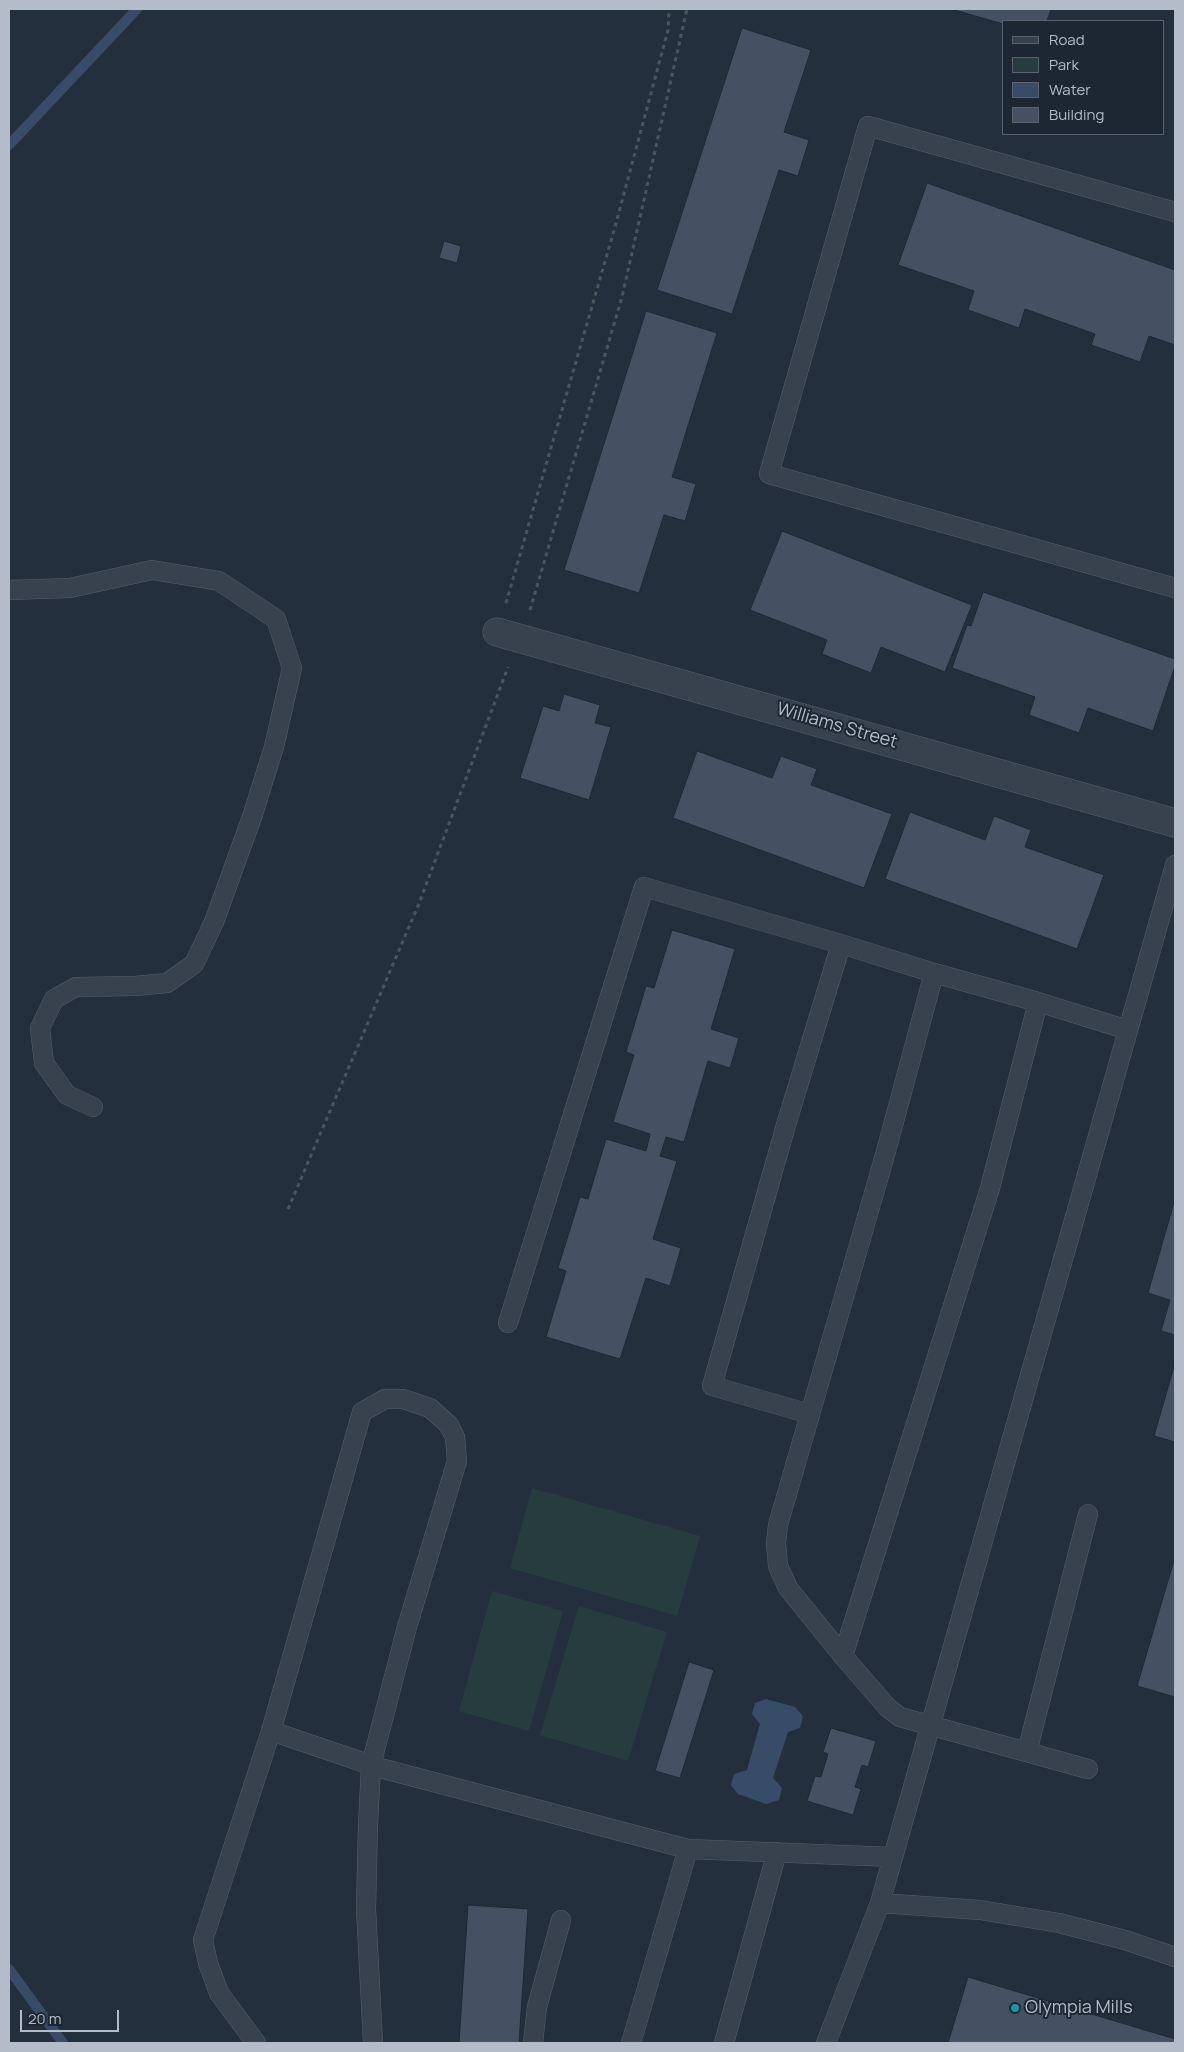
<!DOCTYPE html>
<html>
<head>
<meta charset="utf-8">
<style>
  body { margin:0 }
  #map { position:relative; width:1184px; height:2052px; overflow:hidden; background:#242f3e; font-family:Manrope,sans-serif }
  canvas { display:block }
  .frame { position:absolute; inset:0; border:10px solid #b4bcc9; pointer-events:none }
  .legend { position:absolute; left:1002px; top:20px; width:162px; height:115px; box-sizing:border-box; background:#1d2633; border:1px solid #59626f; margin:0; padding:6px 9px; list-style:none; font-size:15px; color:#b4bcc9 }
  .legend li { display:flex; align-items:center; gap:10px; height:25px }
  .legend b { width:25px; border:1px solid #59626f }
  .scale { position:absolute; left:20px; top:2010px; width:99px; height:22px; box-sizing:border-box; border:2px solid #b4bcc9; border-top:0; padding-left:6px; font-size:15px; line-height:18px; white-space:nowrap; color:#b4bcc9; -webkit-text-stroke:4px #1d2633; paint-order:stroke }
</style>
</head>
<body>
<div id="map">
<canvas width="1184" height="2052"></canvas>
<div class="frame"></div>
<ul class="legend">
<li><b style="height:6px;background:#38414e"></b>Road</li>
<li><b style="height:14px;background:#263c3f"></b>Park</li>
<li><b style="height:14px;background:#394c67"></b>Water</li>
<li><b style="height:14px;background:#455162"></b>Building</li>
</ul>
<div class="scale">20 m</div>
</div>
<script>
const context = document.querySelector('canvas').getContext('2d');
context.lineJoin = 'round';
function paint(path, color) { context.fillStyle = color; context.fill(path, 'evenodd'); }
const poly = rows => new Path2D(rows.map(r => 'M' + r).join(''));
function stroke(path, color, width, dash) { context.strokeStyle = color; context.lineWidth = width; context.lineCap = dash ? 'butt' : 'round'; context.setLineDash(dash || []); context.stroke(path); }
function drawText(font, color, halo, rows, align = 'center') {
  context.font = font + ' Manrope,sans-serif'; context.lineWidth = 4; context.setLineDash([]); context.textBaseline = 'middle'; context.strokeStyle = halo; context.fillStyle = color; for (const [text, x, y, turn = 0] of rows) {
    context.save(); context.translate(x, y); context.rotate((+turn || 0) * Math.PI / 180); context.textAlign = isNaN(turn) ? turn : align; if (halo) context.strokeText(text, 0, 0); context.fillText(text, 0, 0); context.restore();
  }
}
paint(poly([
  [532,1488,700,1536,677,1616,510,1568],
  [492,1591,563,1611,529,1731,459,1711],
  [579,1606,667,1632,628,1761,540,1735]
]), '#263c3f');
paint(poly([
  [766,1699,795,1707,803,1716,800,1728,788,1732,773,1778,782,1788,779,1800,766,1804,738,1794,731,1785,734,1774,747,1770,760,1724,752,1714,755,1703]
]), '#394c67');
stroke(poly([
  [9,145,137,9],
  [9,1969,63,2043]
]), '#394c67', 10);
const building = poly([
  [951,9,1051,9,1047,21,1003,21,1003,24,951,9],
  [742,28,811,50,784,132,809,140,798,176,779,170,732,314,657,290,742,28],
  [927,183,1175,270,1175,345,1149,336,1140,362,1091,345,1095,334,1025,309,1019,328,968,310,974,291,898,265,927,183],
  [444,241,461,246,457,263,439,258,444,241],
  [646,311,717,333,672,477,696,484,685,521,664,515,639,593,564,570,646,311],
  [782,531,972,605,945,672,881,647,871,673,822,654,827,640,750,610,782,531],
  [983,592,1175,659,1175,666,1153,731,1088,708,1079,733,1029,715,1035,697,952,668,967,625,971,626,983,592],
  [564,694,600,705,595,723,611,727,589,800,520,778,543,706,559,711,564,694],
  [697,751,772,778,781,756,817,769,811,785,892,814,864,888,673,818,697,751],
  [910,812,985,840,994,816,1031,830,1025,847,1104,875,1077,949,885,879,910,812],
  [672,930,735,949,711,1029,739,1038,730,1068,708,1061,684,1142,666,1137,660,1156,677,1161,653,1239,681,1248,670,1286,646,1278,620,1359,546,1337,566,1271,558,1268,580,1197,588,1199,606,1139,646,1151,650,1134,613,1122,634,1055,626,1052,646,986,654,988,672,930],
  [1175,1199,1175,1335,1161,1331,1170,1300,1148,1293,1175,1199],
  [1175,1363,1175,1442,1154,1436,1175,1363],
  [1175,1557,1175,1697,1137,1686,1175,1557],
  [689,1662,714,1670,680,1778,655,1771,689,1662],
  [831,1728,876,1741,868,1767,862,1765,855,1787,861,1789,853,1815,807,1801,815,1776,821,1777,828,1754,823,1752,831,1728],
  [468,1905,528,1909,519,2043,459,2043,468,1905],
  [968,1977,1175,2039,1175,2043,948,2043,968,1977]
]);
paint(building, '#455162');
stroke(building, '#1f2835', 1);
const lane = poly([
  [1175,212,868,126,769,474,1175,588],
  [9,590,70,588,152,570,219,581,276,619,292,668,274,747,252,817,214,922,194,964,167,983,135,986,76,987,54,999,40,1028,44,1063,67,1095,93,1107],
  [934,973,885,1155,778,1525,776,1543,778,1566,788,1588,843,1656,888,1708,900,1717,1088,1769],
  [508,1323,644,887,841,944,934,973,1038,1002,1128,1030],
  [810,1414,712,1386,786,1125,841,944],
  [843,1656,990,1188,1038,1002],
  [271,1731,362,1412,385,1399,403,1399,430,1408,449,1425,455,1437,457,1461,407,1627,371,1765,368,1825,366,1909,373,2043],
  [1027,1752,1088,1514],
  [880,1903,1175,865],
  [256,2043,219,1993,208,1963,203,1940,271,1731,380,1768,688,1849,893,1857],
  [533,2043,537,2007,561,1920],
  [631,2043,688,1849],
  [724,2043,777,1852],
  [826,2043,880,1903,980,1910,1059,1923,1125,1940,1175,1957]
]);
const street = poly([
  [497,632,1175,823]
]);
stroke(lane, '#565f6c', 20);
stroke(street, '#565f6c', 29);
stroke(poly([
  [506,603,615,227,668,30,669,9],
  [530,610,622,297,687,9],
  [288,1209,418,906,508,667]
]), '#44595c', 3, [4, 4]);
stroke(lane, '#38414e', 19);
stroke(street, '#38414e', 28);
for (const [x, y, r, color] of [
  [1015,2008,5,"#0f9aa8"]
]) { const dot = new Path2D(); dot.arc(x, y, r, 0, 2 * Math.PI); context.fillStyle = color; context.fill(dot); stroke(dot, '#1d2633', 2); }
drawText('18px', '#b4bcc9', '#1d2633', [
  ["Williams Street",837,726,16]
]);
drawText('18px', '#b4bcc9', '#1d2633', [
  ["Olympia Mills",1025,2008]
], 'left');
</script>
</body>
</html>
